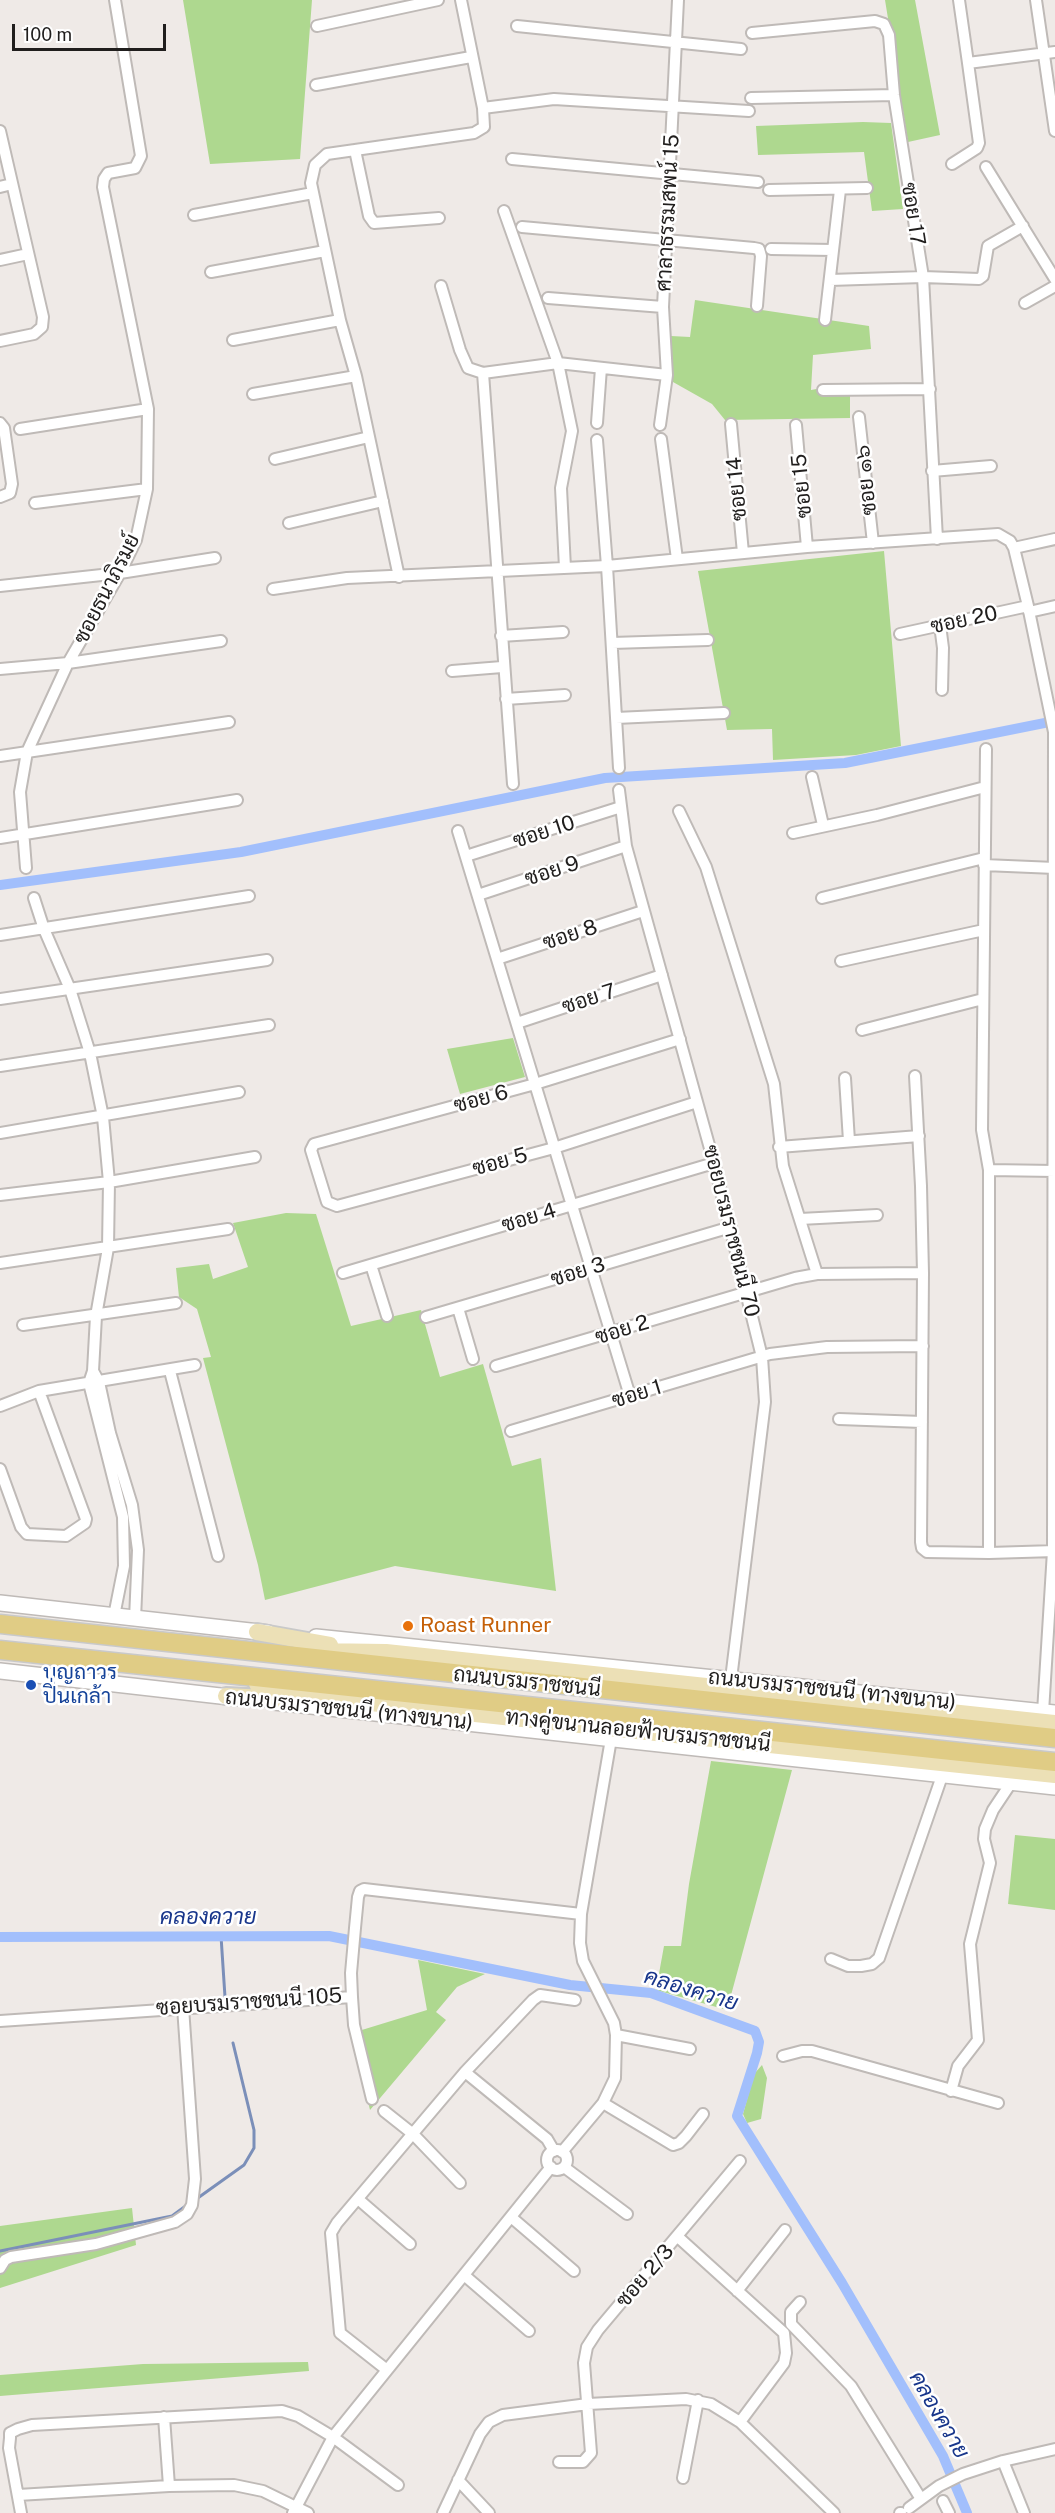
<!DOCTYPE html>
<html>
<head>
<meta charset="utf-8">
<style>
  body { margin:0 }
  #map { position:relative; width:1055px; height:2513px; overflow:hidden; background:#efeae7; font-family:"Public Sans",sans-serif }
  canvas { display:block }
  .scale { position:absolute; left:12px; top:24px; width:154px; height:27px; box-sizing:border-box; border:3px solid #201e1d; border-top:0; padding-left:8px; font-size:18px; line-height:21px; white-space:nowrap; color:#201e1d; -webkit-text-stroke:4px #fff; paint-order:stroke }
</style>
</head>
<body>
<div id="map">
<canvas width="1055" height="2513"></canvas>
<div class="scale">100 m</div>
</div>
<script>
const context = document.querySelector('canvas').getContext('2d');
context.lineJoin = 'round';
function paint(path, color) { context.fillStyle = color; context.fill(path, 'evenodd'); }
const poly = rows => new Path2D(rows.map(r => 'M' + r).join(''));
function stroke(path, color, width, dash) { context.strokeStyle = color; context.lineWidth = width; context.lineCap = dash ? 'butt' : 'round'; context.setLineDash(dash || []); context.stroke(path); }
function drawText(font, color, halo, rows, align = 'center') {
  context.font = font + ' "Public Sans",Sarabun,sans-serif'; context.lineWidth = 5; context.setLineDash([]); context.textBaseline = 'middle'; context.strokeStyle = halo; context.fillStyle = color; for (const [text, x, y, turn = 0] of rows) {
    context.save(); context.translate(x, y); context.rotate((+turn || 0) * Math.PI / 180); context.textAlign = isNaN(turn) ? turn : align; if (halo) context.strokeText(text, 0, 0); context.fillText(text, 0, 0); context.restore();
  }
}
paint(poly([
  [183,0,312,0,300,159,210,164],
  [885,0,915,0,940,135,908,142],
  [863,122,891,123,903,209,872,211,864,152,758,155,756,126],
  [695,300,869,326,871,349,813,355,811,390,850,383,850,418,725,420,712,404,673,382,671,336,690,337],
  [884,551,901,746,856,755,773,760,772,729,727,730,698,571],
  [513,1038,525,1077,460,1094,447,1049],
  [286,1213,316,1214,351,1326,421,1310,440,1377,483,1364,512,1466,541,1458,556,1591,395,1566,265,1600,258,1565,203,1358,211,1357,197,1309,179,1297,176,1268,209,1264,213,1279,248,1267,233,1223],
  [711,1761,792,1770,727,2010,656,1990,664,1946,681,1946,689,1884],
  [1015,1835,1055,1839,1055,1910,1008,1904],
  [418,1960,485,1974,457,1987,436,2012,446,2020,370,2110,352,2033,427,2010],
  [762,2065,767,2078,761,2119,747,2123,743,2114,754,2074],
  [132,2208,136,2245,0,2288,0,2226],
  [308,2362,309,2371,0,2396,0,2375,143,2364]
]), '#aed88f');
stroke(poly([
  [221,1936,225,1997],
  [195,2200,244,2165,254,2148,254,2130,233,2043],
  [0,2251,172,2216,187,2205]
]), '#7b8fb9', 3);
stroke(poly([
  [0,885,241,852,605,778,845,763,1055,721],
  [0,1937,329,1936,570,1985,651,1993,755,2031,759,2042,757,2053,737,2116,842,2283,943,2456,967,2513]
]), '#a2bffc', 10);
const street = poly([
  [959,0,968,63,1055,52],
  [1036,0,1055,131],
  [317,26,438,0],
  [517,26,741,49],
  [752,33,875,21,884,24,889,35,894,95,923,277,937,539],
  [316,85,471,57],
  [751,98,894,95],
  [483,108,554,99,749,111],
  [0,131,43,317,42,327,34,334,0,341],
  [355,150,369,216,374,223,439,218],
  [512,159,758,182],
  [952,164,977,148,979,143,968,63],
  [986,167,1055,279],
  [0,187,12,184],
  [769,190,867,188],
  [504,211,558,363,483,373,513,784],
  [194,215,313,193],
  [522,227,754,248,759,249,761,256,757,306],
  [771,249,833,250],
  [0,260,28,254],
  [211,272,325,251],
  [830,280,923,277,979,279,983,276,988,246,1023,226],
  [441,286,460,350,468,368,483,373],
  [548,298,663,307],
  [1025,303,1055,286],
  [825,320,840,190],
  [233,340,340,320],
  [823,390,930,389],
  [253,394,356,376],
  [859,417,873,543],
  [0,423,4,428,12,484,10,493,0,497],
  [597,423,601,368],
  [731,424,743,553],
  [660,425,667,375,663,307,678,0],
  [796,425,807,547],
  [20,429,148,409],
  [661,439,677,559],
  [597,440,607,566,619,768],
  [275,459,369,437],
  [932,471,991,466],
  [35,503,147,489],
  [289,523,383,501],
  [1014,548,1055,539],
  [565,568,561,488,572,431,558,363,667,375],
  [399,577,356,376,340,320,311,183,315,165,327,154,474,133,484,127,483,108,461,0],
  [0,586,120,573,215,558],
  [273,589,347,578,607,566,807,547,998,534,1010,541,1014,548,1028,606,1054,732,1053,1551,1043,1712],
  [1029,612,1055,606],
  [940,625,943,648,942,690],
  [900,634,1028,606],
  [501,636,563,632],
  [612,643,708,640],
  [0,669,68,663,221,641],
  [452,671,502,667],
  [506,699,565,695],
  [616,718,724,713],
  [986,749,982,1130,989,1170,989,1553,1055,1551],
  [0,756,229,722],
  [812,777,823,825],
  [619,790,626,846,714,1163,762,1357,765,1402,731,1679],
  [679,811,706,867,774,1084,783,1166,817,1274],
  [458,831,630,1396],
  [793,833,877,815,985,787],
  [0,838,237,800],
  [466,856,621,807],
  [984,865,1055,868],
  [26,868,20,792,27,752,68,663,120,573,136,540,147,489,148,409,103,187,104,179,108,173,135,168,141,156,115,0],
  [478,895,626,846],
  [34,898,44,929,70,989,90,1053,103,1117,109,1182,108,1248,96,1316,93,1371,89,1383,123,1517,124,1566,114,1616],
  [822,898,984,858],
  [0,935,249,896],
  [497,959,643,911],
  [841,961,984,930],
  [0,999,267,960],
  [517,1023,662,975],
  [862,1030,983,999],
  [680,1039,535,1084,314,1144,311,1150,327,1202,337,1206,554,1148,697,1102],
  [0,1066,269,1025],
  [915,1076,921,1186,923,1273,921,1542,922,1548,927,1552,989,1553],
  [845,1078,849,1141],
  [0,1133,239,1092],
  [779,1147,919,1136],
  [989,1170,1055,1171],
  [0,1195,109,1182,255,1157],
  [800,1219,877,1215],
  [0,1263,228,1229],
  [371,1265,387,1316],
  [343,1273,714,1163],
  [458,1308,473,1359],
  [426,1317,731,1227],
  [23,1325,176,1303],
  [496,1366,795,1278,817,1274,923,1273],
  [93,1371,99,1382,110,1433,132,1505,138,1550,135,1619],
  [170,1371,218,1556],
  [0,1406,39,1391,195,1365],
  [839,1419,922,1422],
  [511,1431,770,1354,827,1347,923,1346],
  [0,1469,21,1527,27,1534,66,1536,85,1523,86,1519,39,1391],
  [831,1959,848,1966,861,1966,872,1964,879,1958,942,1776],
  [352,1997,354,2025,372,2099],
  [0,2021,352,1997,351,1973,355,1928,358,1897,360,1891,364,1889,581,1914],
  [616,2035,690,2049],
  [783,2056,802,2051,812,2051,998,2103],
  [465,2072,547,2139,554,2151],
  [951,2091,958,2066,978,2040,970,1944,990,1863,984,1839,985,1829,993,1810,1011,1783],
  [603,2103,673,2145,679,2143,686,2136,703,2114],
  [384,2111,413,2134,460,2183],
  '547 2160a10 10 0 1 1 20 0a10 10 0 1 1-20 0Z',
  [562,2152,603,2103,615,2078,616,2035,614,2023,583,1961,580,1943,581,1914,611,1739],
  [564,2167,627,2214],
  [358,2199,410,2244],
  [511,2217,574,2271],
  [678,2237,784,2333,786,2353,784,2363,740,2422],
  [0,2268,5,2260,11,2257,96,2244,175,2222,187,2214,192,2205,195,2179,183,2007],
  [464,2275,529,2331],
  [737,2291,785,2230],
  [800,2302,791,2312,791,2324,851,2386,921,2499],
  [387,2370,340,2333,331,2233,337,2223,465,2072,533,2000,540,1995,575,2000],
  [164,2417,169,2486],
  [1003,2461,1024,2513],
  [559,2462,583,2462,591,2453,584,2363,587,2347,598,2330,740,2161],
  [683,2478,698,2400],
  [458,2480,489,2513],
  [18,2495,169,2486,234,2485,263,2491,308,2513],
  [943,2501,949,2513],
  [909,2508,939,2486,963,2474,1003,2461,1055,2449],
  [21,2513,9,2448,10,2438,10,2433,18,2429,32,2425,282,2411,298,2416,333,2437,398,2485],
  [293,2513,333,2437,551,2167],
  [443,2513,480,2434,489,2422,503,2415,588,2404,686,2399,711,2404,740,2422,834,2513],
  [900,2513,901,2513]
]);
const secondary = poly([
  [0,1603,268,1633],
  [316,1637,1055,1713],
  [0,1671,238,1698],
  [274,1702,1055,1787]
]);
const primary = poly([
  [257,1632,330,1645],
  [316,1651,386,1652,1055,1723],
  [257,1684,361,1702,1055,1775],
  [226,1696,286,1699]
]);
const highway = poly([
  [0,1624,1055,1738],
  [0,1650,1055,1762]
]);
stroke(street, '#bfbab7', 14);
stroke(secondary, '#bfbab7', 18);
stroke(primary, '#c9c9c9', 20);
stroke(highway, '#c9c9c9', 21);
stroke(street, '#fff', 10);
stroke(secondary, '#fff', 15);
stroke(primary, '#ece0b6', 16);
stroke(highway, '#e0cc85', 18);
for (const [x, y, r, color] of [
  [408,1626,6,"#e8710a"],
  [31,1685,6,"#1a4fb4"]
]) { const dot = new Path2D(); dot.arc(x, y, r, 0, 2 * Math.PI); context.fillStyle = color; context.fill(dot); stroke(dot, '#fff', 2); }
drawText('21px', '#201e1d', '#fff', [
  ["ศาลาธรรมสพน์ 15",668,213,-87],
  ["ซอย 17",913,214,81],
  ["ซอย ๑๖",866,480,-96],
  ["ซอย 15",802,486,-95],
  ["ซอย 14",737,489,-95],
  ["ซอยธนาภิรมย์",107,589,-63],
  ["ซอย 20",964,620,-12],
  ["ซอย 10",544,832,-18],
  ["ซอย 9",552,871,-18],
  ["ซอย 8",570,935,-18],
  ["ซอย 7",589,999,-18],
  ["ซอย 6",481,1099,-15],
  ["ซอย 5",500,1162,-15],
  ["ซอย 4",529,1218,-17],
  ["ซอยบรมราชชนนี 70",731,1231,76],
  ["ซอย 3",578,1272,-17],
  ["ซอย 2",622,1330,-17],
  ["ซอย 1",637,1394,-17],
  ["ถนนบรมราชชนนี",527,1682,6],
  ["ถนนบรมราชชนนี (ทางขนาน)",832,1690,6],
  ["ถนนบรมราชชนนี (ทางขนาน)",349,1710,6],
  ["ทางคู่ขนานลอยฟ้าบรมราชชนนี",638,1731,6],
  ["ซอยบรมราชชนนี 105",249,2002,-4],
  ["ซอย 2/3",645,2276,-49]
]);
drawText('21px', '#c56008', '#fff', [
  ["Roast Runner",420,1626]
], 'left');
drawText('21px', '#164399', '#fff', [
  ["บุญถาวร",43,1673],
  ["ปิ่นเกล้า",43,1697]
], 'left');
drawText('italic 22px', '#18368b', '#fff', [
  ["คลองควาย",208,1917],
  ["คลองควาย",691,1990,17],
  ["คลองควาย",939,2415,60]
]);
</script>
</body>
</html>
